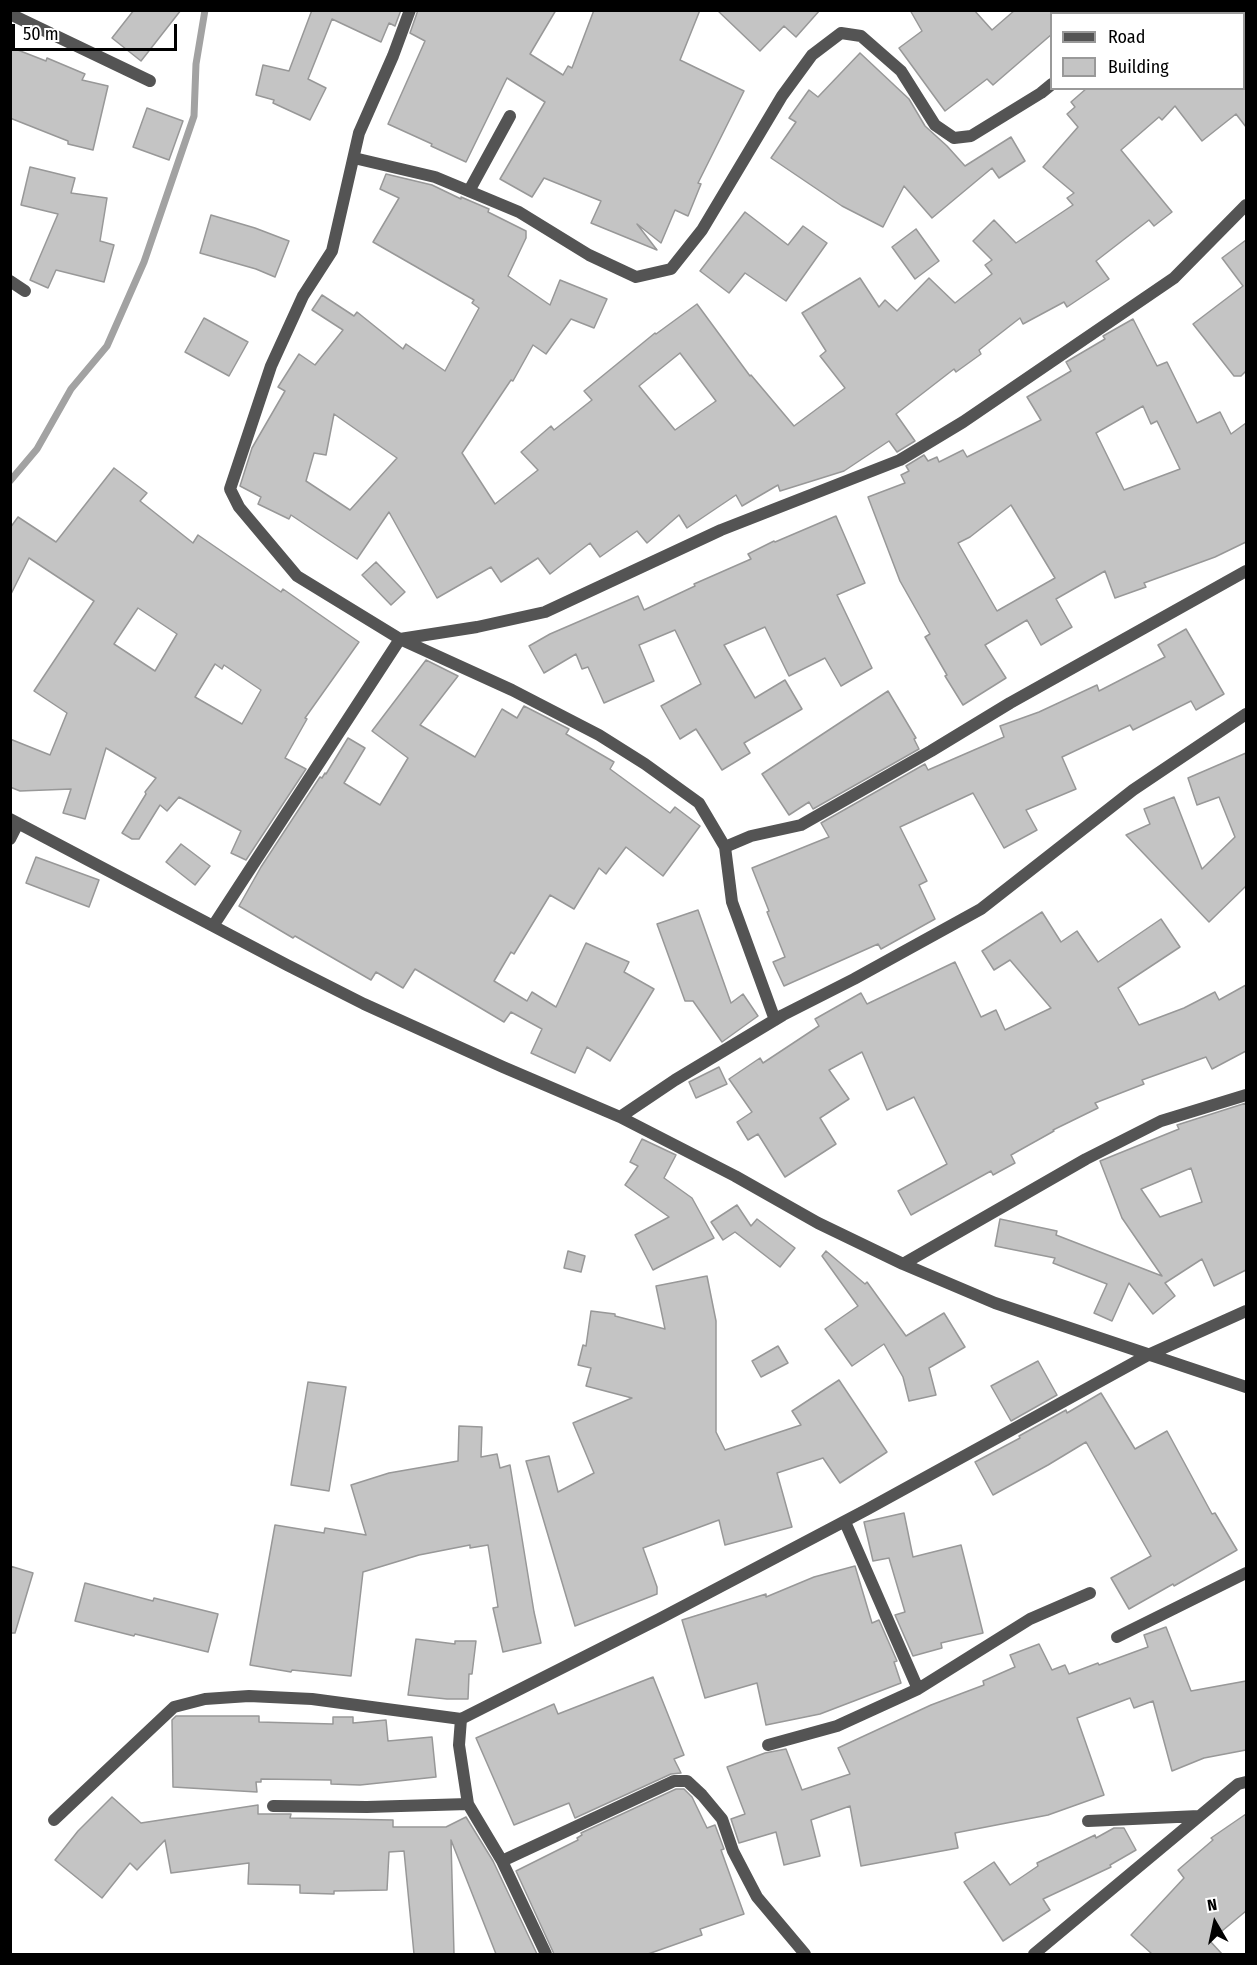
<!DOCTYPE html>
<html>
<head>
<meta charset="utf-8">
<style>
  body { margin:0 }
  #map { position:relative; width:1257px; height:1965px; overflow:hidden; background:#fff; font-family:"Fira Sans Condensed",sans-serif }
  canvas { display:block }
  .frame { position:absolute; inset:0; border:12px solid #000; pointer-events:none }
  .legend { position:absolute; left:1050px; top:12px; width:195px; height:78px; box-sizing:border-box; background:#fff; border:2px solid #999; margin:0; padding:8px 10px; list-style:none; font-size:18px; color:#000 }
  .legend li { display:flex; align-items:center; gap:12px; height:30px }
  .legend b { width:30px; border:2px solid #999 }
  .north { position:absolute; left:1185px; top:1893px; width:60px; height:60px; -webkit-text-stroke:4px #fff; paint-order:stroke; rotate:351deg; font-size:16px; font-weight:700; line-height:24px; text-align:center; color:#000 }
  .north::after { content:''; display:block; margin:auto; width:21px; height:27px; background:#000; clip-path:polygon(50% 0,100% 100%,50% 72%,0 100%) }
  .scale { position:absolute; left:12px; top:24px; width:165px; height:27px; box-sizing:border-box; border:3px solid #000; border-top:0; padding-left:8px; font-size:18px; line-height:21px; white-space:nowrap; color:#000; -webkit-text-stroke:4px #fff; paint-order:stroke }
</style>
</head>
<body>
<div id="map">
<canvas width="1257" height="1965"></canvas>
<div class="frame"></div>
<ul class="legend">
<li><b style="height:8px;background:#545454"></b>Road</li>
<li><b style="height:16px;background:#c4c4c4"></b>Building</li>
</ul>
<div class="north">N</div>
<div class="scale">50 m</div>
</div>
<script>
const context = document.querySelector('canvas').getContext('2d');
context.lineJoin = 'round';
const poly = rows => new Path2D(rows.map(r => 'M' + r).join(''));
function stroke(path, color, width, dash) { context.strokeStyle = color; context.lineWidth = width; context.lineCap = dash ? 'butt' : 'round'; context.setLineDash(dash || []); context.stroke(path); }
function paint(path, color) { context.fillStyle = color; context.fill(path, 'evenodd'); }
stroke(poly([
  [10,481,37,449,71,389,107,346,144,262,194,116,196,64,205,10]
]), '#a2a2a2', 7);
const building = poly([
  [134,10,181,10,141,61,112,38,134,10],
  [312,10,401,10,395,26,389,23,381,42,332,19,308,79,326,88,310,120,273,103,274,100,256,95,263,65,289,71,312,10],
  [418,10,556,10,530,54,563,75,568,66,572,68,594,10,700,10,680,60,744,91,698,183,701,184,688,216,675,210,661,243,637,224,657,250,591,223,601,201,544,178,532,197,500,179,545,102,507,78,466,162,431,146,432,144,388,124,425,41,410,33,418,10],
  [717,10,820,10,796,37,784,26,760,51,717,10],
  [910,10,974,10,992,30,1015,10,1052,10,1052,34,993,85,987,79,945,111,899,48,922,31,910,10],
  [10,47,46,61,47,58,85,74,82,80,108,86,93,150,68,144,68,141,10,118,10,47],
  [860,53,909,99,925,126,947,146,965,166,1011,137,1025,161,999,178,992,168,932,218,904,186,883,227,842,206,771,158,796,122,789,118,809,90,818,97,860,53],
  [1087,88,1246,88,1246,127,1236,114,1202,141,1175,106,1162,120,1159,117,1121,150,1172,212,1154,226,1149,220,1096,261,1109,279,1067,307,1064,302,1023,324,1020,318,979,350,981,354,956,372,954,369,896,414,915,441,897,452,889,441,844,471,780,491,778,485,742,506,736,495,687,528,679,515,647,543,637,531,600,557,590,543,550,574,538,558,501,582,491,567,437,598,389,512,357,559,291,515,289,519,258,504,261,497,240,486,252,448,285,391,278,387,299,354,315,365,343,330,312,310,322,295,354,316,357,312,403,349,406,344,445,371,479,308,472,303,474,300,373,242,399,198,380,189,386,174,432,185,461,199,461,197,489,209,488,212,526,231,526,238,508,276,550,305,560,280,607,299,594,328,571,319,546,354,533,345,513,381,511,380,462,453,495,504,538,470,521,452,551,426,554,430,592,400,584,391,655,333,656,334,697,304,750,376,751,375,794,426,845,388,820,356,826,351,802,313,860,278,879,307,885,300,897,311,929,278,955,303,992,274,985,265,992,260,973,241,994,220,1016,243,1073,205,1067,198,1074,193,1043,167,1078,127,1067,114,1075,107,1071,102,1087,88],
  [680,353,716,401,675,430,639,386,680,353],
  [334,414,397,458,350,510,306,481,314,453,326,455,334,414],
  [147,108,183,121,169,160,133,147,147,108],
  [30,167,75,178,71,193,107,198,100,241,114,245,104,282,56,270,48,288,30,280,58,214,21,205,30,167],
  [745,212,788,245,803,226,827,243,786,301,745,273,729,293,700,271,745,212],
  [211,215,255,228,289,241,275,277,256,269,200,253,211,215],
  [916,229,939,261,915,279,892,247,916,229],
  [1246,240,1246,371,1241,376,1234,376,1193,324,1243,286,1222,258,1246,240],
  [204,318,248,342,229,376,185,352,204,318],
  [1133,319,1157,366,1167,362,1197,423,1220,412,1231,434,1246,423,1246,542,1215,557,1144,583,1146,587,1115,598,1105,571,1056,599,1072,627,1041,645,1027,620,985,645,1006,678,963,705,945,676,947,675,925,637,930,634,900,581,868,497,905,483,901,475,909,471,906,466,924,455,928,461,937,457,939,462,963,450,967,457,1041,420,1027,397,1071,371,1066,362,1105,339,1103,336,1133,319],
  [1143,406,1151,424,1157,421,1180,469,1124,490,1096,433,1143,406],
  [1011,505,1055,578,997,611,958,543,970,537,1011,505],
  [114,468,147,493,140,501,193,543,198,535,281,592,283,589,359,642,305,718,307,719,285,758,306,769,246,860,231,853,241,831,179,797,167,811,160,805,139,839,132,839,122,833,146,794,145,792,156,778,106,748,85,819,63,813,71,789,20,791,10,787,10,739,50,755,67,713,34,691,94,601,29,558,10,596,10,528,18,517,56,542,114,468],
  [138,608,177,634,155,671,114,644,138,608],
  [215,664,222,669,224,665,261,690,242,724,195,697,215,664],
  [836,516,865,583,837,595,872,668,841,686,825,658,789,676,765,627,724,645,755,698,785,680,802,709,744,743,750,753,722,770,696,729,680,739,661,706,701,684,675,630,639,645,654,681,604,703,588,667,582,669,576,654,544,673,529,646,550,634,638,596,644,610,695,586,694,584,751,559,748,554,774,541,775,542,836,516],
  [376,562,405,592,391,605,362,575,376,562],
  [1186,629,1224,694,1196,710,1191,701,1133,730,1130,725,1062,757,1076,789,1026,810,1037,830,1004,848,973,793,900,827,927,881,919,885,935,919,881,949,878,944,784,986,773,962,785,957,767,912,769,911,752,868,829,837,821,823,925,764,928,770,1004,737,1000,726,1039,712,1097,685,1099,691,1165,657,1158,645,1186,629],
  [426,660,458,676,420,725,475,757,502,709,517,718,524,706,569,729,566,734,614,762,610,769,670,813,675,807,700,826,663,876,626,847,606,874,599,868,574,909,550,895,514,954,511,952,494,981,527,1001,532,992,556,1007,586,943,629,962,624,972,654,989,610,1061,587,1047,575,1073,531,1053,542,1029,511,1012,504,1022,415,969,403,988,376,972,371,980,295,936,293,938,239,906,261,867,320,777,322,778,325,773,326,774,348,738,365,748,344,783,380,805,408,758,372,731,426,660],
  [888,691,916,738,914,739,919,749,813,809,809,802,789,815,762,774,888,691],
  [1246,753,1246,886,1209,922,1126,835,1150,824,1144,809,1174,797,1202,869,1235,837,1219,797,1197,805,1188,778,1246,753],
  [181,844,210,866,195,885,166,862,181,844],
  [36,857,99,880,89,907,26,883,36,857],
  [698,910,731,1003,743,994,758,1016,722,1042,693,1001,685,1001,657,924,698,910],
  [1042,912,1061,942,1077,931,1098,962,1161,919,1180,947,1118,988,1139,1025,1184,1008,1215,992,1219,1000,1246,985,1246,1051,1212,1069,1206,1057,1142,1080,1144,1084,1095,1103,1098,1108,1053,1130,1054,1131,1011,1155,1015,1163,993,1175,991,1171,911,1215,898,1191,947,1164,914,1097,887,1110,862,1052,829,1070,849,1099,820,1118,836,1144,785,1177,758,1134,748,1140,737,1122,752,1112,729,1079,760,1058,763,1063,819,1026,815,1019,861,993,867,1004,955,962,981,1017,996,1010,1005,1030,1051,1008,1010,960,994,970,982,951,1042,912],
  [719,1067,727,1084,696,1098,689,1082,719,1067],
  [1246,1103,1246,1270,1214,1286,1202,1259,1165,1283,1175,1296,1153,1314,1129,1283,1112,1321,1094,1313,1107,1284,1053,1263,1055,1258,995,1246,1000,1219,1057,1231,1056,1235,1162,1276,1122,1218,1100,1161,1179,1129,1177,1125,1246,1103],
  [1191,1168,1202,1202,1160,1217,1141,1189,1191,1168],
  [642,1139,676,1155,664,1178,692,1198,714,1238,653,1270,635,1235,669,1217,625,1185,638,1166,630,1162,642,1139],
  [737,1205,751,1226,757,1219,795,1248,780,1267,735,1232,723,1240,711,1222,737,1205],
  [568,1251,585,1256,581,1272,564,1268,568,1251],
  [826,1251,865,1284,867,1282,906,1336,944,1313,965,1347,929,1368,936,1395,909,1401,903,1377,884,1344,852,1366,825,1329,858,1306,822,1256,826,1251],
  [707,1276,716,1321,716,1432,725,1450,801,1425,792,1411,839,1380,887,1452,840,1483,823,1458,777,1473,792,1527,725,1545,719,1520,643,1548,657,1587,657,1594,575,1626,526,1461,549,1456,558,1492,594,1473,573,1423,632,1398,586,1386,591,1368,578,1365,583,1345,586,1346,591,1311,615,1314,615,1316,665,1329,656,1286,707,1276],
  [778,1346,788,1363,761,1377,752,1361,778,1346],
  [1038,1361,1057,1395,1011,1421,991,1386,1038,1361],
  [308,1382,346,1387,329,1491,291,1485,308,1382],
  [1101,1393,1135,1449,1167,1431,1212,1514,1215,1513,1237,1550,1174,1586,1173,1584,1129,1609,1111,1578,1151,1556,1086,1442,1048,1465,993,1495,975,1462,1020,1438,1019,1436,1066,1410,1067,1413,1101,1393],
  [459,1426,482,1427,481,1457,497,1454,500,1468,510,1465,534,1612,541,1643,503,1652,493,1608,498,1607,488,1545,470,1548,470,1545,419,1555,363,1572,351,1676,292,1670,291,1672,250,1665,275,1525,324,1533,325,1528,366,1535,351,1485,389,1473,458,1461,459,1426],
  [904,1513,913,1557,961,1545,983,1633,941,1643,942,1648,913,1656,895,1615,905,1612,889,1558,873,1561,864,1522,904,1513],
  [10,1566,33,1573,15,1633,10,1633,10,1566],
  [855,1566,872,1623,879,1620,897,1661,894,1662,901,1683,820,1714,766,1725,757,1683,705,1698,682,1620,766,1594,766,1597,814,1577,855,1566],
  [85,1583,153,1601,154,1598,218,1614,208,1652,135,1634,134,1636,75,1621,85,1583],
  [1166,1627,1191,1691,1246,1681,1246,1750,1204,1758,1172,1771,1153,1701,1134,1708,1130,1698,1077,1718,1104,1795,1048,1815,955,1833,958,1848,861,1866,850,1806,811,1820,820,1856,784,1865,776,1832,739,1843,731,1819,745,1814,727,1767,765,1753,786,1749,802,1790,850,1774,838,1748,931,1705,984,1685,983,1681,1015,1667,1010,1655,1039,1644,1052,1670,1065,1665,1069,1674,1098,1663,1099,1665,1148,1647,1144,1635,1166,1627],
  [416,1639,455,1644,455,1641,476,1641,472,1674,469,1674,468,1699,447,1699,408,1695,416,1639],
  [653,1677,684,1755,674,1759,681,1773,671,1774,575,1818,569,1803,514,1825,476,1738,554,1704,558,1714,653,1677],
  [176,1716,259,1716,259,1722,333,1724,333,1717,353,1717,353,1723,386,1720,388,1741,432,1737,436,1777,360,1785,331,1784,331,1780,261,1779,261,1782,256,1782,257,1792,173,1787,172,1720,176,1716],
  [676,1789,684,1789,692,1797,707,1828,715,1825,724,1849,721,1850,744,1914,700,1929,702,1935,648,1954,554,1954,516,1871,578,1840,577,1838,582,1835,581,1833,676,1789],
  [112,1797,141,1823,258,1805,258,1814,291,1814,290,1818,393,1820,393,1827,446,1827,466,1817,493,1861,537,1954,496,1954,451,1840,454,1954,414,1954,404,1851,389,1852,387,1890,334,1891,334,1894,300,1893,300,1885,248,1884,249,1863,171,1873,165,1840,137,1870,130,1863,102,1898,55,1860,78,1831,112,1797],
  [1246,1814,1246,1911,1210,1941,1222,1954,1152,1954,1131,1935,1184,1878,1178,1870,1213,1840,1211,1838,1246,1814],
  [1114,1828,1124,1828,1136,1850,1110,1865,1111,1867,1043,1899,1050,1910,1003,1941,964,1882,994,1862,1010,1885,1038,1866,1037,1863,1095,1835,1096,1838,1114,1828]
]);
paint(building, '#c4c4c4');
stroke(building, '#989898', 1.5);
stroke(poly([
  [410,10,393,56,359,133,332,251,303,296,271,366,230,489,239,507,297,576,400,639,512,690,599,735,645,764,699,803,725,847,732,902,775,1020],
  [10,14,150,81],
  [1133,14,1136,10],
  [354,158,435,177,519,212,589,255,636,277,671,269,702,230,782,96,812,55,841,33,861,36,901,71,935,125,954,138,971,136,1041,93,1052,84],
  [469,191,510,116],
  [10,281,25,291],
  [10,819,287,965,364,1004,503,1067,620,1117,735,1176,818,1223,903,1264,995,1303,1246,1387],
  [10,839,18,823],
  [725,847,751,836,801,825,931,751,1010,703,1246,571],
  [213,926,400,639,477,627,545,612,721,530,900,460,963,422,1174,278,1246,205],
  [620,1117,675,1080,783,1015,854,979,981,909,1133,790,1246,714],
  [903,1264,1086,1159,1161,1121,1246,1095],
  [845,1522,918,1689],
  [1117,1637,1246,1573],
  [461,1719,459,1745,468,1804,502,1861,546,1954],
  [768,1745,837,1726,918,1689,1030,1619,1090,1593],
  [273,1806,367,1807,468,1804],
  [54,1820,174,1707,205,1699,249,1696,312,1699,461,1719,659,1619,866,1510,1148,1355,1246,1311],
  [1088,1821,1199,1816],
  [502,1861,674,1781,687,1781,702,1795,722,1819,733,1851,757,1897,805,1954],
  [1034,1954,1238,1784,1246,1782]
]), '#545454', 12);
</script>
</body>
</html>
